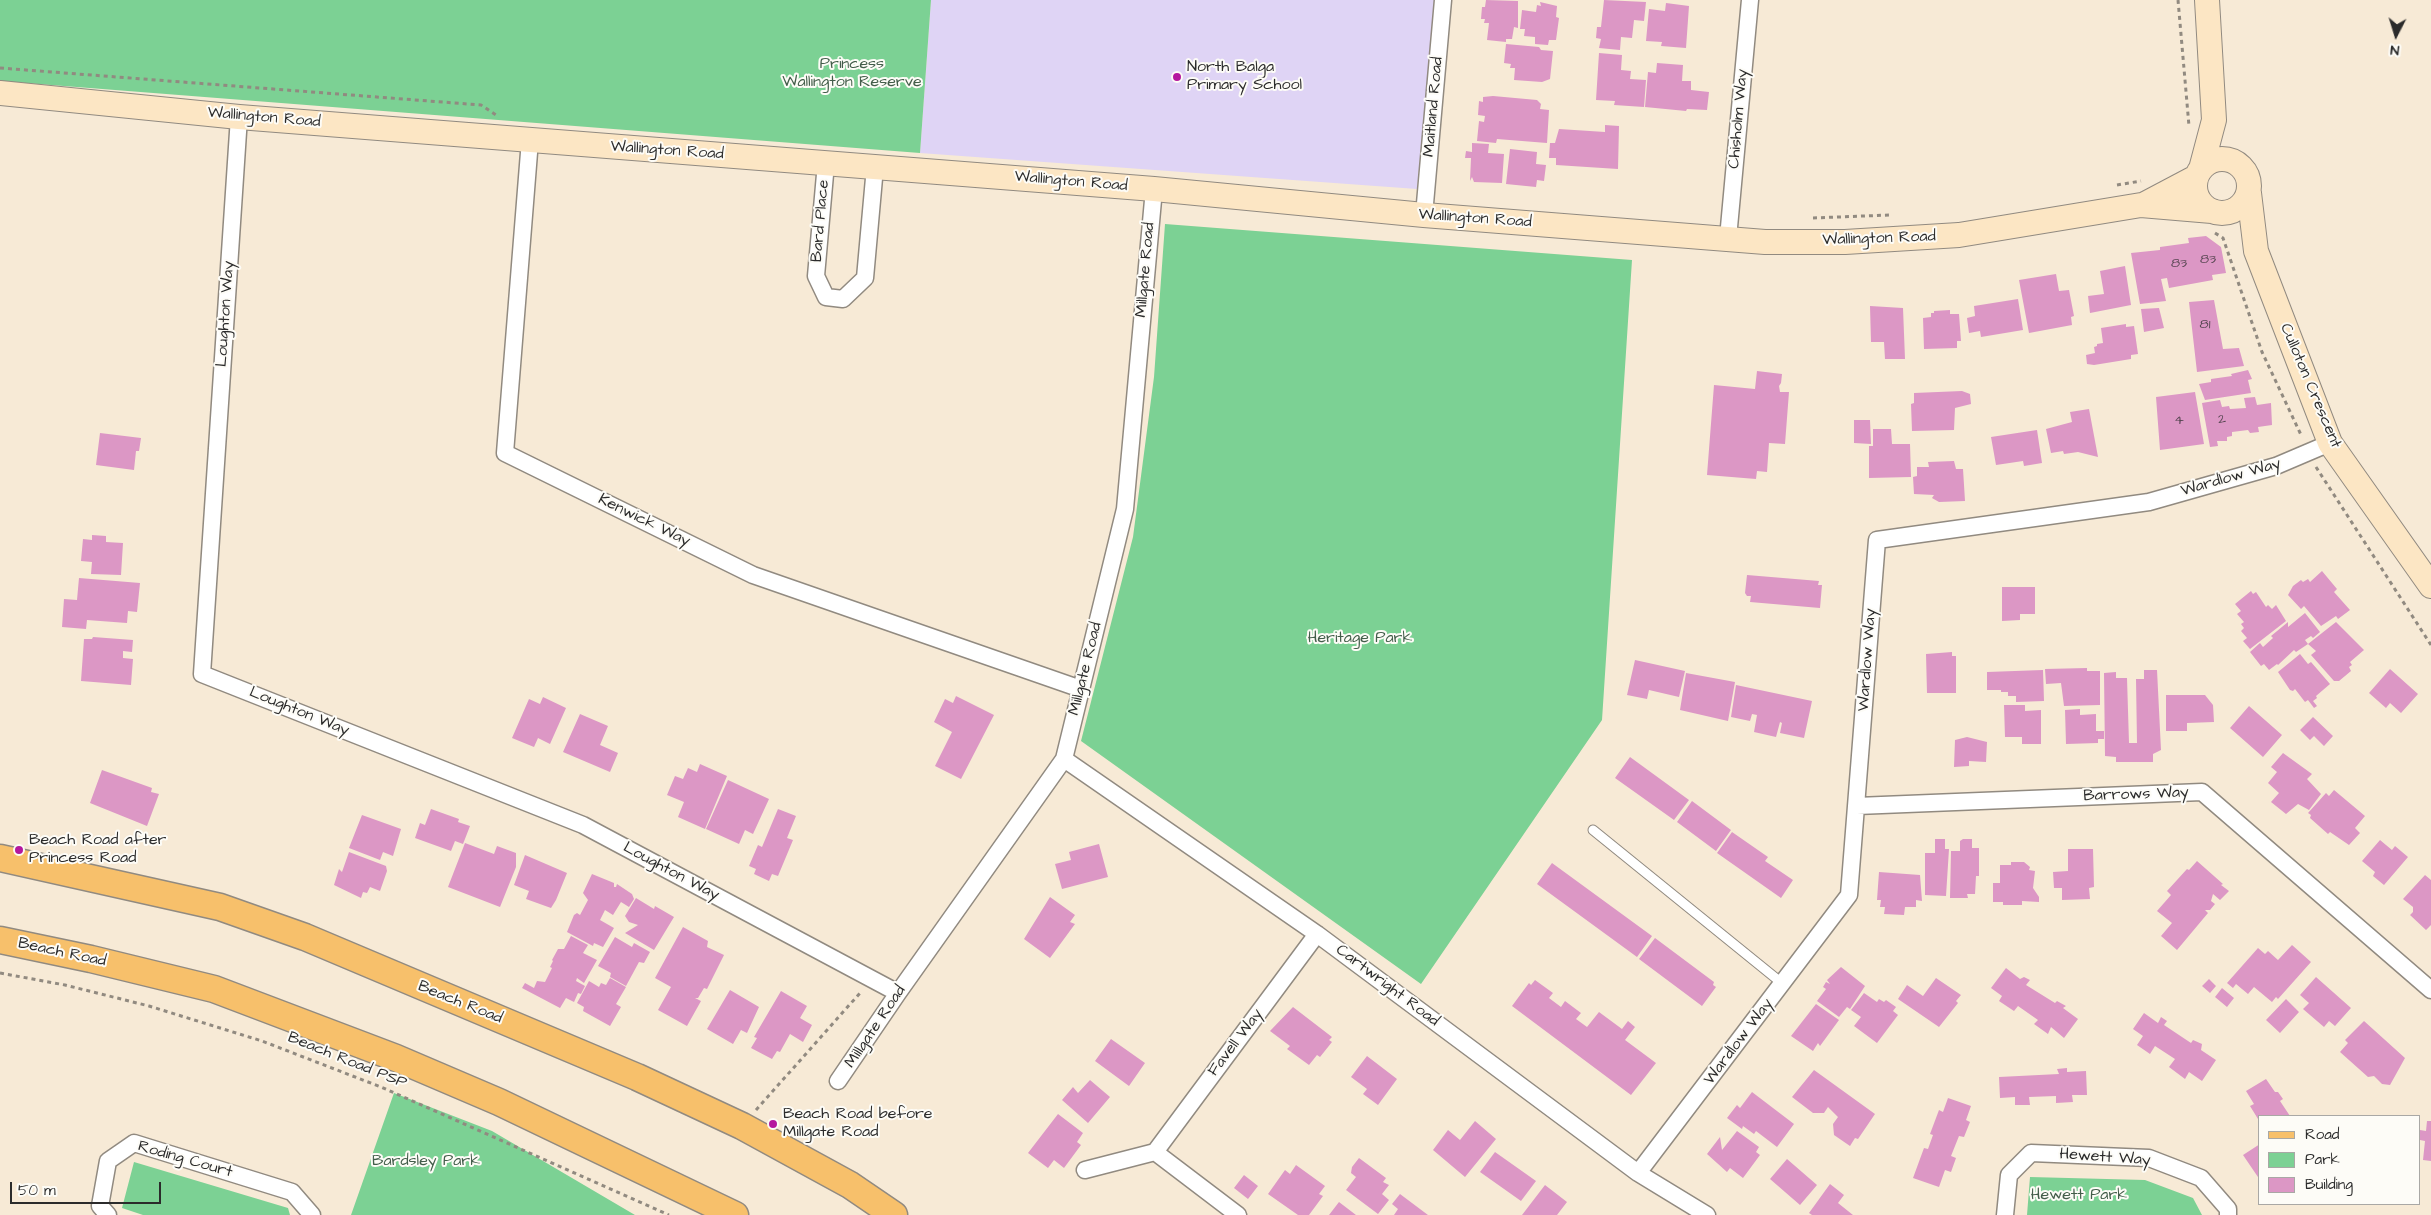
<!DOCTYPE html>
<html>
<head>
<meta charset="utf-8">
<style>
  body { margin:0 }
  #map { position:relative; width:2431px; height:1215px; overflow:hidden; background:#f7ead6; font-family:"Architects Daughter",sans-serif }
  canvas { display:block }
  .legend { position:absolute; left:2258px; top:1115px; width:162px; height:90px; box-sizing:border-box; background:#fdfcf7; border:1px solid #a9a8a5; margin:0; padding:6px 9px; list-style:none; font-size:15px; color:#2b2b2b }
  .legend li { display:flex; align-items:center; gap:10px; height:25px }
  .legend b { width:25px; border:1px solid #a9a8a5 }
  .north { position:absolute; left:2371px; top:10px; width:50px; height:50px; -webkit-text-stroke:4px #fdfcf7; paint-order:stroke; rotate:185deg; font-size:14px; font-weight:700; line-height:20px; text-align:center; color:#2b2b2b }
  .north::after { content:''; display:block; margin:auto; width:18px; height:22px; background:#2b2b2b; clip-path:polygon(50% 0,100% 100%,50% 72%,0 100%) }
  .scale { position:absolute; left:10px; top:1182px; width:151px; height:22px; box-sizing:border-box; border:2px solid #2b2b2b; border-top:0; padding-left:6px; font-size:15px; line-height:18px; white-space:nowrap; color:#2b2b2b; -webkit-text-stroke:4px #fdfcf7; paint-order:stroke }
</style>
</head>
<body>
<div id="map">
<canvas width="2431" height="1215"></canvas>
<ul class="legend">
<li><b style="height:6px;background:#f7c06b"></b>Road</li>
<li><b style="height:14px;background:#7cd194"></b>Park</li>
<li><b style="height:14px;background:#dc97c5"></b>Building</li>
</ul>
<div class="north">N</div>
<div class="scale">50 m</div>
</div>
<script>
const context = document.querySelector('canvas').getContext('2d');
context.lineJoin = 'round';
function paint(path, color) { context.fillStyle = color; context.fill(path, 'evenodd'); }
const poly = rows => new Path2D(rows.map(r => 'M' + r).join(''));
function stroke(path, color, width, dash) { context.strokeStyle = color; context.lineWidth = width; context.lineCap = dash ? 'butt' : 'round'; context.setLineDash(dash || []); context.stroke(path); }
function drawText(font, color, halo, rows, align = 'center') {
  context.font = font + ' "Architects Daughter",sans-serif'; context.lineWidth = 4; context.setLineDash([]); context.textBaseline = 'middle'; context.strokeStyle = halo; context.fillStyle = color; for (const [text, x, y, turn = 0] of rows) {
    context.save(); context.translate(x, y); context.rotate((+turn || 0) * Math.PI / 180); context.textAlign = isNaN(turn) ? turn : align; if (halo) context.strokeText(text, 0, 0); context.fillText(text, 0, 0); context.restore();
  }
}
paint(poly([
  [931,0,1435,0,1417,189,920,153]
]), '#dfd4f5');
paint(poly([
  [0,0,931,0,920,153,0,81],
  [1165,224,1632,260,1602,720,1421,984,1081,741,1133,537,1154,377],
  [394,1093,492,1131,635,1215,351,1215],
  [134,1162,288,1208,290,1215,143,1215,122,1208],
  [2030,1177,2145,1180,2193,1198,2202,1215,2027,1215]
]), '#7cd194');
paint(poly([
  [1486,0,1518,1,1518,28,1514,27,1512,39,1506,39,1506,42,1487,40,1489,23,1484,23,1485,19,1481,19,1482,7,1485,7],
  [1604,0,1646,2,1644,21,1634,20,1632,38,1621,37,1620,50,1599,48,1601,39,1596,38,1597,27,1601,27],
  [1540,2,1557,6,1556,17,1559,18,1556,40,1549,40,1548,45,1535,44,1535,37,1524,36,1525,29,1520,29,1522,10,1536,12,1537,5,1541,6],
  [1666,3,1689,6,1686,48,1661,46,1662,42,1646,41,1649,9,1665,11],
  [1506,44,1539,47,1541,50,1553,51,1550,79,1542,82,1514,80,1515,68,1510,68,1511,64,1504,63],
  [1599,53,1622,55,1621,70,1631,71,1630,79,1646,80,1644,107,1614,105,1615,101,1596,100],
  [1657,63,1683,65,1682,81,1691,81,1691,90,1709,92,1707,110,1687,109,1686,111,1645,107,1648,72,1656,73],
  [1493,96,1537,100,1541,104,1540,109,1549,110,1547,143,1497,139,1496,143,1477,141,1479,121,1484,122,1485,116,1478,115,1479,101,1483,102,1483,97],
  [1605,125,1619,126,1618,169,1556,165,1556,158,1549,158,1550,143,1555,143,1559,129,1605,132],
  [1472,143,1489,144,1488,153,1504,154,1502,183,1474,182,1472,177,1470,181,1471,158,1465,158,1466,151,1472,152],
  [1510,149,1537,152,1536,164,1546,165,1544,181,1537,180,1536,187,1506,184],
  [2206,236,2221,247,2226,273,2212,275,2213,280,2169,288,2167,278,2161,279,2166,301,2140,304,2131,253,2160,250,2160,247,2189,243,2188,238],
  [2125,266,2131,305,2090,313,2088,296,2104,294,2100,271],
  [2056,274,2059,291,2069,290,2074,316,2071,317,2072,325,2029,333,2019,280],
  [2018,299,2023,330,1981,337,1980,331,1969,333,1967,318,1975,316,1974,306],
  [2214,300,2223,349,2239,348,2244,366,2197,372,2189,302],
  [1870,306,1903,308,1905,359,1885,359,1884,342,1871,342],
  [2159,308,2164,328,2144,332,2141,309],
  [1950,310,1950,314,1959,314,1961,341,1957,341,1957,348,1924,349,1923,318,1931,317,1931,313,1934,313,1934,311],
  [2126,324,2126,327,2134,326,2138,354,2131,355,2131,359,2094,365,2087,364,2086,355,2095,353,2094,347,2097,346,2097,344,2103,343,2101,328],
  [2248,370,2252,379,2248,380,2251,393,2205,400,2199,384,2211,382,2211,379,2232,376,2231,374],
  [1757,371,1782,374,1781,383,1779,386,1780,392,1789,392,1785,444,1769,443,1767,472,1757,471,1756,479,1707,475,1714,385,1755,389],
  [1962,391,1970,394,1971,404,1955,408,1954,430,1912,431,1911,404,1914,403,1914,393],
  [2195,392,2204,444,2160,450,2156,397],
  [2255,397,2257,405,2271,403,2272,425,2258,427,2259,432,2250,433,2248,430,2232,432,2232,436,2227,437,2227,441,2217,441,2218,446,2210,447,2202,403,2220,400,2222,407,2229,406,2230,409,2246,408,2244,398],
  [2089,409,2098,457,2078,452,2064,454,2063,451,2051,453,2046,429,2072,422,2070,412],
  [1854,420,1870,420,1871,444,1854,443],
  [1873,429,1891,429,1892,444,1910,444,1911,477,1869,478,1869,446,1873,446],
  [2037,430,2042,463,2024,466,2023,461,1996,465,1991,437],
  [100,433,141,438,139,451,136,451,134,470,96,465],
  [1954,461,1956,469,1963,469,1965,501,1939,502,1932,498,1934,495,1914,494,1913,477,1917,476,1917,467,1929,467,1928,462],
  [92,535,106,536,106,542,123,543,121,575,91,574,92,562,81,561,83,539,92,540],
  [2322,571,2337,589,2334,592,2350,610,2338,619,2336,616,2321,626,2304,606,2301,609,2288,595,2293,586,2301,580,2303,582,2308,579,2310,582],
  [1747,575,1819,581,1818,585,1822,585,1820,608,1750,602,1751,596,1747,596,1745,593],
  [79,578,140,583,137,612,128,611,127,623,87,620,86,629,62,627,64,599,77,600],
  [2002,587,2035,587,2035,614,2020,614,2020,620,2002,621],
  [2251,591,2253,594,2256,592,2266,607,2268,605,2272,609,2276,605,2286,621,2250,649,2243,641,2247,638,2241,631,2244,628,2241,624,2244,622,2237,614,2241,611,2235,604],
  [2305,613,2320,632,2313,638,2311,636,2305,640,2308,644,2296,652,2294,650,2278,665,2277,664,2269,670,2264,664,2261,666,2250,652,2260,643,2263,647,2273,638,2271,636,2288,622,2288,627],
  [2336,622,2364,650,2350,662,2352,665,2349,667,2351,671,2339,681,2334,681,2311,655,2316,651,2308,644],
  [93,637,133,640,132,652,123,651,123,658,133,659,131,685,81,681,84,639,92,639],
  [1952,652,1952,656,1956,656,1956,693,1927,693,1926,654],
  [2300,654,2308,664,2311,662,2330,684,2316,696,2317,698,2313,701,2317,706,2314,708,2308,700,2305,702,2295,689,2293,691,2290,690,2278,672],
  [1635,660,1685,671,1679,697,1649,690,1647,699,1627,695],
  [2087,668,2087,671,2100,671,2100,705,2064,706,2061,683,2046,684,2045,669],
  [2390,669,2418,694,2401,713,2390,703,2386,708,2369,693],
  [2043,670,2044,701,2016,702,2016,696,2008,696,2008,692,2001,692,2001,690,1987,690,1987,672],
  [2144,670,2157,670,2161,750,2153,754,2153,762,2116,762,2116,757,2105,756,2104,673,2116,672,2116,678,2127,678,2129,743,2137,743,2136,679,2144,679],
  [1686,673,1735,682,1728,721,1680,710],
  [1736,685,1812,701,1804,738,1780,733,1782,723,1780,722,1776,737,1754,732,1757,715,1752,714,1750,721,1731,717],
  [2166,695,2205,695,2213,705,2214,722,2187,723,2187,731,2166,731],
  [956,696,994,715,961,779,935,766,952,732,934,722,945,699,953,703],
  [543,697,566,708,550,744,538,738,534,747,512,738,529,699,540,704],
  [2004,705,2025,705,2025,711,2041,710,2041,744,2022,744,2022,737,2005,737],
  [2249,706,2282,735,2263,757,2230,728],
  [2080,709,2080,715,2096,714,2096,731,2104,731,2104,739,2098,739,2098,743,2066,744,2065,710],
  [580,714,608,726,600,745,618,753,610,772,563,752],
  [2313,717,2333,736,2324,746,2314,736,2310,740,2300,730],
  [1967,737,1987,742,1986,762,1969,761,1969,766,1954,767,1955,740],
  [2283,753,2312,774,2307,779,2321,794,2309,810,2298,804,2286,814,2271,802,2279,793,2268,783,2277,772,2271,767],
  [1630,757,1689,800,1674,820,1615,778],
  [700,764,727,776,705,829,678,817,684,802,667,795,675,776,683,779,688,768,697,772],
  [102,770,152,788,151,792,159,794,147,826,90,803],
  [728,780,769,799,753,834,745,830,739,844,706,829],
  [2334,790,2365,816,2355,828,2360,833,2349,845,2330,832,2328,834,2310,818,2311,815,2308,813,2326,793,2329,796],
  [1692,801,1731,830,1716,851,1677,822],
  [431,809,459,819,458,822,470,826,463,844,455,841,451,851,415,838,420,823,425,825],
  [778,809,796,816,787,838,793,840,778,876,772,874,769,881,754,874,756,869,749,866,758,845,762,847],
  [362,815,401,829,393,856,383,852,380,860,349,848],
  [1732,832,1768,857,1765,861,1793,880,1781,898,1717,853],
  [1935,839,1945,839,1945,849,1949,849,1946,896,1925,895,1925,853,1935,853],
  [1963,839,1972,839,1972,848,1979,848,1979,876,1976,876,1975,894,1967,894,1968,898,1950,898,1951,851,1960,851,1960,841],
  [2380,840,2392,850,2395,846,2408,857,2384,885,2373,876,2375,872,2362,861],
  [465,843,494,854,497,846,516,853,516,867,500,907,448,887],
  [1099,844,1108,877,1062,889,1055,864,1071,860,1069,852],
  [2068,849,2093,849,2094,887,2089,888,2090,899,2062,900,2062,888,2054,888,2053,872,2068,871],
  [349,852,386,866,387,871,380,891,370,887,367,893,363,892,361,898,334,885,339,869,342,872],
  [525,855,567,873,556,900,551,908,526,899,529,891,514,885],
  [2197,861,2223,884,2221,885,2229,891,2220,900,2213,894,2211,901,2215,904,2210,910,2205,910,2208,913,2177,950,2161,936,2172,923,2157,911,2171,895,2167,891,2187,869,2189,870],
  [2011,862,2024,862,2030,867,2029,870,2035,871,2033,888,2039,897,2039,902,2022,901,2022,905,2003,905,2003,902,1993,902,1993,883,2000,883,2000,865,2011,865],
  [1552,863,1652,936,1637,957,1537,884],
  [1879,872,1920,875,1922,901,1916,900,1916,907,1905,907,1904,915,1884,914,1885,907,1880,907,1881,900,1877,900],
  [592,874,614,883,614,887,616,887,617,884,632,894,634,899,629,907,621,902,613,915,605,910,600,920,614,928,603,947,594,943,593,946,567,932,574,915,577,913,580,915,588,900,583,893],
  [2425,875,2431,880,2431,925,2426,930,2410,915,2413,912,2413,907,2403,899],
  [1050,897,1075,915,1070,922,1075,924,1050,958,1024,939],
  [636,898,654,909,655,906,674,917,654,950,625,933,638,925,629,922,625,916],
  [683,927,708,941,707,947,724,955,707,989,704,988,698,998,695,998,701,1001,687,1026,658,1010,671,987,655,978],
  [571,936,588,945,583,953,597,960,584,983,577,978,576,981,585,986,581,994,578,993,574,1002,566,998,560,1008,522,988,525,983,534,988,537,981,545,982,552,968,550,967,553,961,552,960,558,949,564,949],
  [615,937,632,947,634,943,650,952,644,963,639,962,626,986,610,977,611,973,598,966],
  [1655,938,1714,982,1713,985,1716,987,1702,1006,1639,959],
  [2292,945,2311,962,2278,999,2276,997,2272,1002,2254,987,2248,994,2236,984,2233,988,2227,983,2258,948,2265,954,2268,951,2278,960],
  [1841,967,1865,986,1850,1009,1847,1007,1839,1017,1817,1001,1826,989,1823,987,1826,982,1830,984,1827,980],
  [2006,968,2020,979,2024,977,2030,980,2026,985,2055,1003,2057,1001,2066,1006,2063,1008,2078,1019,2064,1038,2051,1027,2048,1034,2034,1024,2038,1020,2018,1006,2014,1011,1999,1001,2002,996,1991,988],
  [2316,977,2351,1008,2335,1026,2329,1021,2324,1027,2303,1009,2309,1003,2300,995],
  [610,978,626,987,616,1004,621,1007,610,1026,583,1011,584,1007,577,1003,589,981,599,987,601,983,606,985],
  [1936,978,1961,995,1956,1001,1958,1003,1939,1027,1898,999,1907,985,1923,996],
  [2209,979,2216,986,2210,993,2202,986],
  [1535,980,1553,993,1549,998,1561,1007,1565,1001,1581,1013,1576,1019,1587,1027,1599,1012,1622,1029,1628,1021,1635,1027,1625,1040,1656,1063,1631,1095,1512,1006,1529,983,1531,985],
  [2222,988,2234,998,2227,1007,2215,997],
  [730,990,759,1007,747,1033,741,1030,733,1044,707,1029],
  [781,991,807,1006,800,1018,812,1025,803,1042,790,1034,780,1052,777,1051,772,1059,751,1048,757,1038,754,1037],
  [1864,993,1877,1002,1879,999,1884,1002,1886,1000,1896,1007,1893,1011,1898,1015,1877,1043,1854,1026,1861,1017,1851,1010],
  [2286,999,2299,1012,2280,1033,2266,1020],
  [1816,1004,1839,1020,1820,1046,1818,1043,1813,1051,1791,1036],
  [1293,1007,1332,1037,1329,1040,1332,1042,1320,1057,1317,1055,1309,1065,1287,1049,1290,1046,1270,1031],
  [2144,1013,2158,1023,2161,1017,2167,1021,2164,1025,2191,1043,2193,1040,2202,1044,2201,1050,2216,1060,2202,1081,2189,1072,2185,1079,2169,1067,2175,1059,2155,1046,2150,1054,2137,1045,2143,1036,2133,1029],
  [2364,1021,2405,1058,2390,1085,2382,1084,2374,1076,2368,1077,2340,1052,2348,1043,2345,1040],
  [1111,1039,1145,1063,1129,1086,1095,1061],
  [1367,1056,1397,1079,1378,1105,1363,1094,1367,1089,1351,1077],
  [2067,1068,2067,1072,2086,1071,2087,1095,2072,1095,2073,1102,2056,1103,2056,1096,2029,1097,2030,1105,2015,1105,2015,1097,2000,1098,1999,1077,2059,1074,2057,1069],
  [1814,1070,1875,1114,1858,1139,1855,1138,1850,1146,1834,1135,1833,1124,1838,1117,1828,1107,1824,1113,1813,1113,1792,1097],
  [2266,1079,2275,1092,2278,1092,2283,1099,2280,1101,2290,1116,2260,1116,2258,1119,2250,1106,2254,1104,2246,1091],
  [1090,1080,1110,1097,1088,1123,1062,1100,1073,1087,1078,1093],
  [1752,1092,1794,1124,1777,1147,1756,1131,1754,1134,1743,1126,1742,1129,1727,1118,1737,1105,1740,1108],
  [1948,1098,1971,1106,1966,1120,1970,1122,1964,1137,1959,1136,1951,1156,1956,1158,1951,1172,1945,1170,1939,1187,1913,1178,1924,1148,1928,1149,1933,1135,1930,1134,1939,1110,1943,1112],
  [1058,1114,1083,1133,1077,1142,1081,1145,1064,1168,1054,1160,1048,1168,1028,1153],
  [1475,1121,1496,1139,1465,1177,1433,1150,1448,1130,1460,1140],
  [2427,1121,2431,1121,2431,1161,2423,1160,2425,1141,2420,1140,2420,1130,2426,1131],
  [1737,1131,1759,1147,1756,1152,1760,1155,1743,1178,1730,1168,1727,1172,1707,1154,1720,1137,1722,1150],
  [2260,1144,2260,1180,2243,1155],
  [1495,1152,1536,1181,1521,1201,1480,1172],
  [1359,1158,1386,1178,1383,1182,1389,1185,1382,1194,1389,1200,1378,1214,1346,1190,1356,1177,1351,1173,1352,1167],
  [1787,1159,1817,1185,1800,1205,1770,1179],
  [1296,1165,1325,1186,1319,1194,1323,1196,1309,1215,1298,1215,1268,1194,1285,1170,1290,1174],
  [1244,1175,1258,1186,1248,1199,1234,1188],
  [1830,1184,1844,1195,1838,1203,1853,1215,1812,1215,1809,1213],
  [1545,1185,1567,1202,1557,1215,1522,1215],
  [1400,1194,1428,1215,1394,1215,1398,1209,1392,1204],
  [1339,1202,1356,1215,1329,1215]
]), '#dc97c5');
const lane = poly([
  [1593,830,1783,984]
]);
const street = poly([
  [239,117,202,674,583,825,898,993],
  [530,140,505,453,753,575,1081,689],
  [826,163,816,276,826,297,843,299,865,278,875,167],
  [1424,215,1443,0],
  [1728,238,1750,0],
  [1064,759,1317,934,1638,1173,1707,1215],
  [1857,806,2202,792,2431,990],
  [838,1081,898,993,1064,759,1125,509,1154,189],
  [1085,1170,1155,1152],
  [1638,1173,1849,895,1877,540,2149,502,2276,466,2330,443],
  [108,1215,100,1206,108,1161,134,1143,292,1192,312,1215],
  [1238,1215,1155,1152,1317,934],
  [2005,1215,2009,1175,2031,1153,2149,1158,2201,1178,2228,1209,2228,1215]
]);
const secondary = poly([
  [0,93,239,117,1154,189,1424,215,1765,242,1845,242,1959,235,2141,205,2212,211],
  '2195 186a27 27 0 1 1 54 0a27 27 0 1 1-54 0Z',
  [2201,169,2214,120,2207,0],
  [2249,193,2256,251,2330,443,2431,586],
  [2143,205,2196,177]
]);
const primary = poly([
  [0,858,220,907,305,937,637,1077,742,1126,850,1185,894,1215],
  [0,940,91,959,214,989,396,1058,499,1102,735,1215]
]);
stroke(lane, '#918a80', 11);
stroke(street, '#918a80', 19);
stroke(secondary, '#918a80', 26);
stroke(primary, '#918a80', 29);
stroke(poly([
  [2178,0,2189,126],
  [0,68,481,105,496,115],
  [2117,185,2141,181],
  [1813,218,1889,215],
  [2215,233,2223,238,2262,352,2302,437],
  [2316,467,2431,645],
  [0,973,65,985,149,1006,262,1041,381,1087,669,1215],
  [756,1110,860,993]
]), '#918a80', 3, [4, 4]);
stroke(lane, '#fff', 9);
stroke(street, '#fff', 16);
stroke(secondary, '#fce6c4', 24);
stroke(primary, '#f7c06b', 26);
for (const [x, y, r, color] of [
  [1177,77,5,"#b5179e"],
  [19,850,5,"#b5179e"],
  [773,1124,5,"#b5179e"]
]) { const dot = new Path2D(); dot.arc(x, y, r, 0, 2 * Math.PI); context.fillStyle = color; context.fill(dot); stroke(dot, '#fdfcf7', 2); }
drawText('14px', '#574652', null, [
  ["83",2208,260],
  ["83",2179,264],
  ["81",2205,325],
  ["2",2222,420],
  ["4",2179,421]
]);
drawText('16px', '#435d4a', '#fdfcf7', [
  ["Princess",852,65],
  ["Wallington Reserve",852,83],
  ["Heritage Park",1360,639],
  ["Bardsley Park",426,1162],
  ["Hewett Park",2079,1196]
]);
drawText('16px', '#2b2b2b', '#fdfcf7', [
  ["North Balga",1187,68],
  ["Primary School",1187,86],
  ["Beach Road after",29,841],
  ["Princess Road",29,859],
  ["Beach Road before",783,1115],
  ["Millgate Road",783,1133]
], 'left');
drawText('16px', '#2b2b2b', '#fdfcf7', [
  ["Maitland Road",1434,107,-85],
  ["Wallington Road",264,118,5],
  ["Chisholm Way",1739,119,-85],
  ["Wallington Road",667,151,4],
  ["Wallington Road",1071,182,5],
  ["Wallington Road",1475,219,4],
  ["Bard Place",821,221,-85],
  ["Wallington Road",1879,239,-2],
  ["Millgate Road",1146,270,-85],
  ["Loughton Way",226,314,-86],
  ["Culloton Crescent",2310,386,67],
  ["Wardlow Way",2231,478,-16],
  ["Kenwick Way",644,521,26],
  ["Wardlow Way",1868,660,-86],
  ["Millgate Road",1086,669,-76],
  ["Loughton Way",299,712,22],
  ["Barrows Way",2136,795,-2],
  ["Loughton Way",671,872,28],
  ["Beach Road",62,953,12],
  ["Cartwright Road",1387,986,37],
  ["Beach Road",460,1003,22],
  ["Millgate Road",876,1027,-56],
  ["Wardlow Way",1739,1042,-53],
  ["Favell Way",1236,1043,-53],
  ["Beach Road PSP",347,1061,22],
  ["Hewett Way",2105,1158,4],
  ["Roding Court",185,1160,16]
]);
</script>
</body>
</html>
